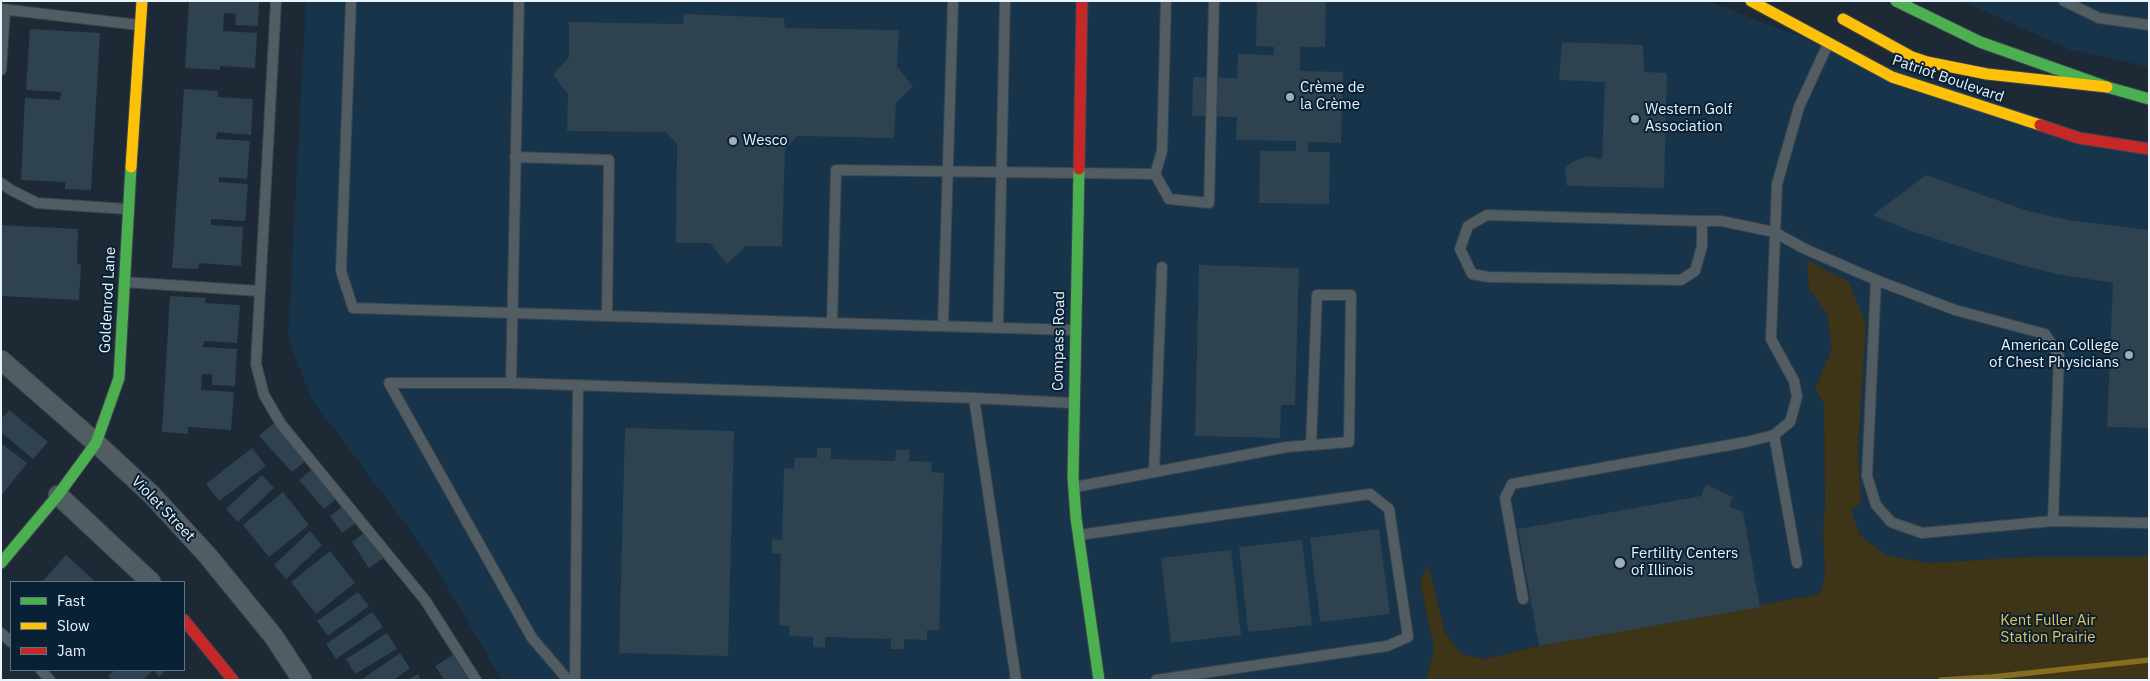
<!DOCTYPE html>
<html>
<head>
<meta charset="utf-8">
<style>
  body { margin:0 }
  #map { position:relative; width:2150px; height:681px; overflow:hidden; background:#1d2a35; font-family:"IBM Plex Sans",sans-serif }
  canvas { display:block }
  .frame { position:absolute; inset:0; border:2px solid #e9f4ff; pointer-events:none }
  .legend { position:absolute; left:10px; top:581px; width:175px; height:90px; box-sizing:border-box; background:#092134; border:1px solid #637585; margin:0; padding:6px 9px; list-style:none; font-size:15px; color:#e9f4ff }
  .legend li { display:flex; align-items:center; gap:10px; height:25px }
  .legend b { width:25px; border:1px solid #637585 }
</style>
</head>
<body>
<div id="map">
<canvas width="2150" height="681"></canvas>
<div class="frame"></div>
<ul class="legend">
<li><b style="height:6px;background:#4caf50"></b>Fast</li>
<li><b style="height:6px;background:#ffc107"></b>Slow</li>
<li><b style="height:6px;background:#c62828"></b>Jam</li>
</ul>
</div>
<script>
const context = document.querySelector('canvas').getContext('2d');
context.lineJoin = 'round';
function paint(path, color) { context.fillStyle = color; context.fill(path, 'evenodd'); }
const poly = rows => new Path2D(rows.map(r => 'M' + r).join(''));
function stroke(path, color, width, dash) { context.strokeStyle = color; context.lineWidth = width; context.lineCap = dash ? 'butt' : 'round'; context.setLineDash(dash || []); context.stroke(path); }
function drawText(font, color, halo, rows, align = 'center') {
  context.font = font + ' "IBM Plex Sans",sans-serif'; context.lineWidth = 4; context.setLineDash([]); context.textBaseline = 'middle'; context.strokeStyle = halo; context.fillStyle = color; for (const [text, x, y, turn = 0] of rows) {
    context.save(); context.translate(x, y); context.rotate((+turn || 0) * Math.PI / 180); context.textAlign = isNaN(turn) ? turn : align; if (halo) context.strokeText(text, 0, 0); context.fillText(text, 0, 0); context.restore();
  }
}
paint(poly([
  [306,1,1708,1,1780,29,2149,155,2149,557,2026,557,1929,563,1886,555,1860,535,1850,510,1861,504,1858,448,1866,324,1809,288,1827,314,1832,348,1815,389,1824,404,1825,507,1823,527,1825,576,1820,594,1539,646,1484,659,1461,654,1445,633,1428,566,1420,582,1434,649,1426,680,502,680,429,556,311,398,288,338],
  [1962,1,2149,1,2149,67,2071,50]
]), '#17344a');
paint(poly([
  [1807,260,1849,282,1866,324,1858,448,1861,504,1851,510,1860,535,1886,555,1929,563,2026,557,2149,557,2149,680,1426,680,1434,649,1420,582,1428,565,1445,633,1461,654,1484,659,1539,646,1820,594,1825,576,1823,527,1825,507,1824,404,1815,389,1832,348,1827,314,1809,288]
]), '#3e3417');
stroke(poly([
  [1941,680,1992,677,2149,660]
]), '#856d22', 5.5);
paint(poly([
  [189,1,259,1,258,26,235,25,236,14,224,13,223,31,257,33,255,68,220,66,220,70,185,68],
  [1257,1,1326,1,1325,47,1300,47,1300,71,1343,72,1341,143,1308,142,1308,152,1330,152,1329,204,1259,203,1260,151,1296,151,1296,141,1236,140,1237,117,1192,116,1193,77,1237,78,1238,54,1274,55,1274,47,1256,46],
  [684,14,784,18,785,28,899,30,897,67,913,86,896,103,894,138,797,136,785,149,782,246,746,246,727,264,710,243,676,243,677,144,666,132,567,131,568,94,553,75,569,57,569,22,683,24],
  [30,29,100,33,91,190,65,189,65,182,21,180,25,98,60,100,61,92,26,90],
  [1562,42,1643,45,1644,72,1667,73,1664,188,1567,186,1565,168,1574,161,1588,156,1602,159,1605,82,1559,80],
  [184,89,218,91,218,97,253,99,251,135,217,132,216,139,250,141,247,179,219,177,219,182,248,184,245,221,211,219,211,225,243,227,241,266,199,263,198,269,172,268],
  [1926,175,2028,211,2068,220,2149,230,2149,428,2107,427,2113,283,2056,274,1999,259,1908,230,1873,215],
  [1,225,78,229,77,264,81,265,79,300,1,296],
  [1199,265,1299,268,1295,405,1281,405,1280,438,1195,436],
  [170,296,206,298,205,303,240,305,237,343,204,341,203,347,237,349,235,386,212,385,212,374,202,374,201,390,234,392,231,430,188,427,188,434,162,432],
  [9,410,48,442,33,459,1,432,1,419],
  [275,422,308,459,292,472,259,436],
  [625,428,734,431,728,656,619,653],
  [1,443,27,463,1,496],
  [252,448,266,466,219,501,206,484],
  [817,448,831,448,831,459,895,461,896,450,910,450,909,461,932,462,931,472,944,473,939,630,927,630,927,640,904,639,904,649,891,649,891,639,825,637,825,648,813,647,813,637,789,636,790,626,779,625,781,554,772,553,772,539,782,540,784,468,794,469,795,458,817,458],
  [315,467,340,496,324,509,299,480],
  [262,475,274,488,238,522,226,509],
  [1706,484,1733,497,1729,506,1743,512,1760,607,1539,646,1518,529,1701,496],
  [283,492,309,525,269,557,243,525],
  [346,504,359,521,342,533,330,516],
  [1379,529,1390,614,1320,622,1310,538],
  [310,531,322,545,286,579,274,565],
  [367,531,385,557,369,568,352,542],
  [1302,540,1312,625,1248,632,1239,547],
  [1231,550,1241,635,1171,643,1161,558],
  [330,551,355,583,316,614,291,582],
  [66,555,96,582,42,582],
  [358,592,369,606,328,636,317,621],
  [372,612,383,627,336,659,326,644],
  [387,633,397,649,355,674,346,659],
  [400,653,410,668,394,680,361,680],
  [453,655,469,680,444,680,435,666],
  [115,670,167,670,159,677,153,670,143,680,111,680,108,676],
  [418,674,421,680,408,680]
]), '#2e4250');
const lane = poly([
  [276,1,256,364,264,395,281,424,425,600,476,680],
  [351,1,341,271,353,308,832,323],
  [519,1,511,383,974,398],
  [2064,1,2099,18,2149,25],
  [1,9,139,25],
  [1,70,5,10],
  [515,157,609,160,607,316],
  [1155,174,1162,151,1166,1],
  [1,183,11,190,37,203,127,209],
  [1702,221,1702,246,1695,271,1681,280,1489,277,1472,274,1460,249,1468,226,1487,215,1702,221,1721,221,1774,232,1805,249,1876,280,1955,310,2045,334,2059,356,2053,521,2149,523],
  [1876,280,1867,476,1876,505,1891,522,1922,533,2053,521],
  [124,282,259,291],
  [943,325,953,1],
  [998,327,1005,1],
  [1074,330,832,323,836,170,1155,174,1169,199,1209,203,1214,1],
  [511,383,389,383,532,638,568,680],
  [1774,435,1797,563],
  [1154,472,1162,267],
  [1075,487,1287,447,1349,442,1351,295,1317,295,1311,445],
  [1079,535,1370,494,1389,509,1408,637,1387,646,1156,680],
  [1523,599,1505,498,1512,484,1746,442,1774,435,1790,422,1797,397,1794,381,1771,339,1777,184,1799,107,1828,44],
  [1,633,11,642],
  [41,670,50,680],
  [575,680,578,385],
  [1016,680,974,398,1073,403]
]);
const street = poly([
  [1,360,96,443,152,495,208,556,274,637,302,680],
  [58,495,151,582]
]);
const fast = poly([
  [1896,1,1980,42,2107,87,2149,99],
  [1079,169,1073,477,1076,518,1099,680],
  [1,563,58,495,96,443,119,378,131,167]
]);
const slow = poly([
  [1751,1,1892,77,2040,125],
  [1843,19,1912,57,1927,62,1987,74,2107,87],
  [131,167,142,1]
]);
const jam = poly([
  [2040,125,2079,138,2149,149],
  [1079,169,1082,1],
  [184,620,233,680]
]);
stroke(lane, '#3a444d', 12);
stroke(street, '#3a444d', 21);
stroke(fast, '#3a444d', 13);
stroke(slow, '#3a444d', 13);
stroke(jam, '#3a444d', 13);
stroke(lane, '#525c63', 10);
stroke(street, '#525c63', 19);
stroke(fast, '#4caf50', 11);
stroke(slow, '#ffc107', 11);
stroke(jam, '#c62828', 11);
for (const [x, y, r, color] of [
  [1290,97,5,"#a2adb8"],
  [1635,119,5,"#a2adb8"],
  [733,141,5,"#a2adb8"],
  [2129,355,5,"#a2adb8"],
  [1620,563,6,"#a2adb8"]
]) { const dot = new Path2D(); dot.arc(x, y, r, 0, 2 * Math.PI); context.fillStyle = color; context.fill(dot); stroke(dot, '#092134', 2); }
drawText('15px', '#e9f4ff', '#092134', [
  ["Patriot Boulevard",1948,79,19],
  ["Goldenrod Lane",108,300,-87],
  ["Compass Road",1059,341,-89],
  ["Violet Street",163,509,46]
]);
drawText('15px', '#e9f4ff', '#092134', [
  ["Crème de",1300,88],
  ["la Crème",1300,105],
  ["Western Golf",1645,110],
  ["Association",1645,127],
  ["Wesco",743,141],
  ["American College",2119,346,"right"],
  ["of Chest Physicians",2119,363,"right"],
  ["Fertility Centers",1631,554],
  ["of Illinois",1631,571]
], 'left');
drawText('15px', '#e8c254', '#092134', [
  ["Kent Fuller Air",2048,621],
  ["Station Prairie",2048,638]
]);
</script>
</body>
</html>
